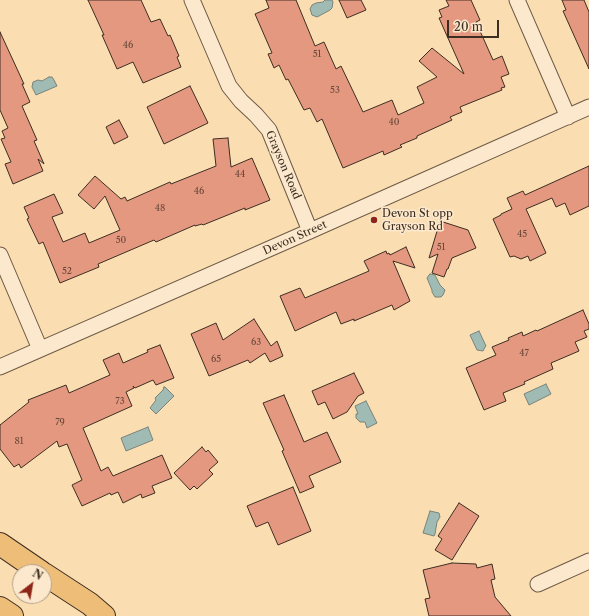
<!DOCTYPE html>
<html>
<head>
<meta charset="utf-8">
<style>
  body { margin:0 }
  #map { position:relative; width:589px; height:616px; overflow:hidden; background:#fbddb2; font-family:"Libre Caslon Text",serif }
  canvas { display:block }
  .north { position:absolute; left:12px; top:564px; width:40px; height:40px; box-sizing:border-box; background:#fce9cd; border:1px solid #b09e88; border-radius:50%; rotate:31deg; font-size:11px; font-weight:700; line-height:16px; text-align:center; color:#3e2e21 }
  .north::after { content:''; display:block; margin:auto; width:14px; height:18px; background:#8f2418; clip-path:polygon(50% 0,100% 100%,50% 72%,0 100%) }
  .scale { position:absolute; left:447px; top:20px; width:52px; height:18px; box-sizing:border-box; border:2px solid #3e2e21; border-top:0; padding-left:5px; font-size:12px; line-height:14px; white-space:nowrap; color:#3e2e21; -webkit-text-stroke:3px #fce9cd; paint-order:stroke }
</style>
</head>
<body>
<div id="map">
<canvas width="589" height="616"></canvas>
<div class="north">N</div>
<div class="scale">20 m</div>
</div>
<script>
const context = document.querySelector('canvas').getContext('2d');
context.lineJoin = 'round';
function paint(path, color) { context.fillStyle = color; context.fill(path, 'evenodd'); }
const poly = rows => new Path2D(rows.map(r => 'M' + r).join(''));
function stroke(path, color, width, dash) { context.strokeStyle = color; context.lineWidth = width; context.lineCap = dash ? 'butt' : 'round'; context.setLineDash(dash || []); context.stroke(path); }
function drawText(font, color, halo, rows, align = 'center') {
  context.font = font + ' "Libre Caslon Text",serif'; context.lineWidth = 3; context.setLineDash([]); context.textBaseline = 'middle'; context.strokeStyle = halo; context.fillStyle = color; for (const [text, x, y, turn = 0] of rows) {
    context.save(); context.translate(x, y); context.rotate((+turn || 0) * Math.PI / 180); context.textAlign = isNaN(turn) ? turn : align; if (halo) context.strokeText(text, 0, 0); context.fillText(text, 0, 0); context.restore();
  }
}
const water = poly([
  [325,0,332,0,333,2,332,8,330,10,319,16,317,17,312,15,310,9,312,5,316,3,323,2,325,0],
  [49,77,52,77,54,80,57,86,36,95,32,87,33,82,38,80,42,81,49,77],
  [430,274,435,275,440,285,445,290,443,295,441,297,435,297,432,292,432,290,427,278,429,275,430,274],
  [479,331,486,346,485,347,483,351,477,350,470,335,479,331],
  [546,384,551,394,529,405,524,394,546,384],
  [164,387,165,387,174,396,156,414,150,408,156,400,155,398,163,390,164,387],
  [366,401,377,423,367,428,365,422,360,422,356,418,356,414,358,414,355,406,366,401],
  [148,427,153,440,126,451,121,438,148,427],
  [430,511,439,513,440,517,437,522,435,534,434,536,423,533,430,511]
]);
paint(water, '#a0bbb3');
stroke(water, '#798379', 1);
const building = poly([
  [88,0,141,0,151,22,160,19,168,36,170,35,179,56,177,57,181,67,143,83,133,62,117,69,102,35,104,35,88,0],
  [266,0,296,0,315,46,324,42,336,69,341,66,363,112,392,100,398,115,424,103,417,87,437,77,419,61,432,48,464,74,439,18,442,17,439,10,449,6,446,0,471,0,480,20,476,22,493,60,502,56,509,74,501,77,505,87,501,88,502,90,460,107,462,112,450,117,452,120,417,136,417,138,400,145,402,147,384,155,383,151,343,168,322,119,317,122,310,108,304,110,288,79,286,80,279,65,274,68,268,54,272,53,255,14,269,8,266,0],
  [339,0,361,0,366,10,347,18,339,0],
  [562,0,584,0,589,12,589,69,563,11,566,10,562,0],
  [0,32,24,84,22,84,30,102,22,106,37,140,34,141,44,164,38,159,43,171,13,184,5,164,11,162,1,139,5,138,2,131,8,128,0,110,0,32],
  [190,86,208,123,164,144,147,107,190,86],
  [119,120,128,137,114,144,106,127,119,120],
  [228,138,231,167,252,158,270,200,245,210,245,208,203,225,202,224,195,226,195,225,156,242,154,240,98,264,99,267,60,283,43,242,39,244,27,219,29,218,24,207,54,194,63,213,52,217,63,242,85,233,89,243,120,230,105,196,94,209,78,195,95,176,121,199,125,197,127,201,170,182,171,184,216,166,213,139,228,138],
  [589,166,589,206,570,215,565,203,556,207,552,198,526,209,546,253,530,261,528,256,521,259,514,256,510,257,493,219,501,215,501,214,512,209,507,198,523,191,525,195,589,166],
  [440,221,468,230,476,248,452,258,448,269,447,269,444,277,432,273,438,254,429,258,440,221],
  [406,247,415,268,393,261,410,301,394,310,392,305,354,321,354,319,341,324,336,312,295,331,280,296,300,288,305,298,369,271,364,261,386,251,387,254,389,253,390,255,406,247],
  [583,310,589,324,589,329,584,331,587,337,575,342,579,351,551,363,553,369,524,382,525,384,503,393,506,401,484,410,466,368,496,355,492,347,509,340,508,338,522,332,523,336,536,330,537,331,583,310],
  [254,319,271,346,277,341,283,356,270,362,265,353,250,363,248,360,209,376,191,334,216,323,223,340,254,319],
  [160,345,174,378,156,385,153,380,135,388,133,386,134,388,126,392,132,406,83,428,101,471,108,467,113,476,162,455,172,478,152,486,155,493,142,498,141,494,123,503,118,492,111,495,110,493,82,506,72,485,82,480,67,444,59,447,57,441,21,468,19,464,14,467,0,449,0,425,29,402,28,400,66,385,69,393,110,375,103,360,119,353,123,363,148,352,147,350,160,345],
  [354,373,364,393,358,396,347,412,333,419,325,402,318,405,312,391,354,373],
  [284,395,304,442,327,432,341,462,309,476,314,487,300,493,282,451,284,450,263,403,284,395],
  [202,447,206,452,208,450,218,462,209,470,213,474,197,489,194,486,190,490,174,473,202,447],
  [293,487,311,531,278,545,268,522,256,527,247,506,293,487],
  [459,503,479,516,452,560,435,550,442,539,438,536,459,503],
  [452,563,476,564,477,568,492,564,495,579,491,580,495,597,511,616,429,616,425,599,430,598,423,570,452,563]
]);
paint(building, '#e49880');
stroke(building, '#3e2e21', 1);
const minor = poly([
  [192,0,229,86,241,101,256,115,269,130,310,231],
  [517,0,568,117],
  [0,255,40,349],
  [0,367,310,231,589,107],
  [538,584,589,561]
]);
const motorway = poly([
  [0,544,41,572],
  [44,574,90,604,104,616],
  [0,608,12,616]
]);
stroke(minor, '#6d5a45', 17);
stroke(motorway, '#3e2e21', 24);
stroke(minor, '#fce9cd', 15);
stroke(motorway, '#eebe79', 22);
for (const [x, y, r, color] of [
  [374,220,4,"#8f2418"]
]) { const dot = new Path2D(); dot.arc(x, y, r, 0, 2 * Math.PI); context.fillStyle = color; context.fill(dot); stroke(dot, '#fce9cd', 1.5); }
drawText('9px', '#684839', null, [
  ["46",128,45],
  ["51",317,54],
  ["53",335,90],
  ["40",394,122],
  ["44",240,174],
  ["46",199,191],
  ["48",160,208],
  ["45",522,234],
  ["50",121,240],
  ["51",441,247],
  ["52",67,271],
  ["63",256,342],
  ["47",524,353],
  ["65",216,359],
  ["73",120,401],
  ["79",60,422],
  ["81",19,441]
]);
drawText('11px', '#3e2e21', '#fce9cd', [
  ["Grayson Road",283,165,67],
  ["Devon Street",295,238,-24]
]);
drawText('11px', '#3e2e21', '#fce9cd', [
  ["Devon St opp",382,214],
  ["Grayson Rd",382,227]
], 'left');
</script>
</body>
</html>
